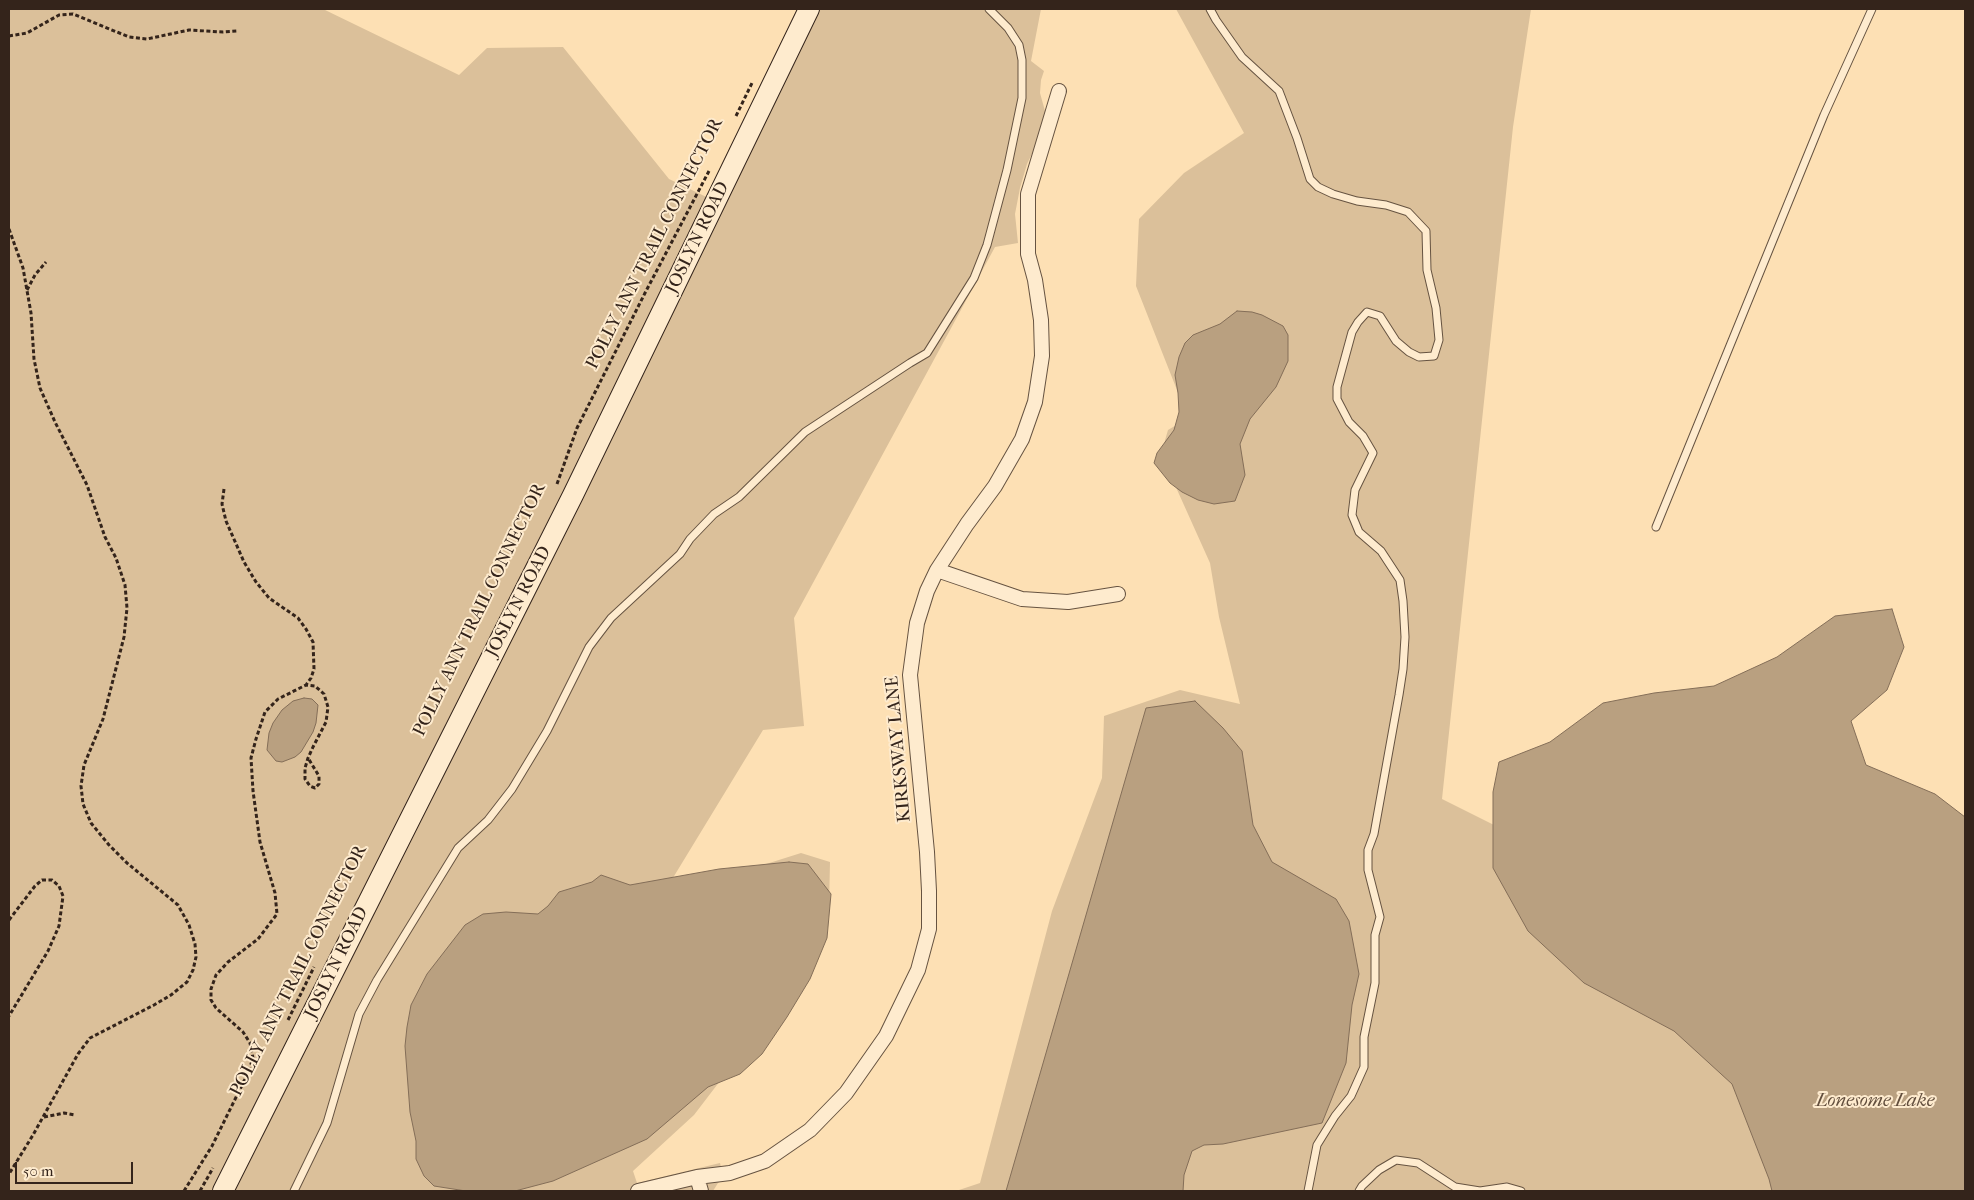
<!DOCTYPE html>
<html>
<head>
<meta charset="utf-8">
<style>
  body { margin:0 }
  #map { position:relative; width:1974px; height:1200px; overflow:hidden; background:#fde0b4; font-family:"IM FELL French Canon",serif }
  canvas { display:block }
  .frame { position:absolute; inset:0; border:10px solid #34241b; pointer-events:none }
  .scale { position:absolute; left:15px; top:1162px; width:118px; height:22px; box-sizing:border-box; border:2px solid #34241b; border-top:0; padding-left:6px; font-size:15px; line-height:18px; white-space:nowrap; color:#34241b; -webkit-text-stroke:4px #feebce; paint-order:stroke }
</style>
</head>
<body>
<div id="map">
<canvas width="1974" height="1200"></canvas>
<div class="frame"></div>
<div class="scale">50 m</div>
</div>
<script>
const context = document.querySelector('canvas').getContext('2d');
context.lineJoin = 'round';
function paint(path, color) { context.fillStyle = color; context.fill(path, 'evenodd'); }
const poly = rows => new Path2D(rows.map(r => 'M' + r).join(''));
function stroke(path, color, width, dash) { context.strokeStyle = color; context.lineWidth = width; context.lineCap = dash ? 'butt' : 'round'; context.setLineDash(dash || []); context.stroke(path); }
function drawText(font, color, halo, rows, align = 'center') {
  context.font = font + ' "IM FELL French Canon",serif'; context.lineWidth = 4; context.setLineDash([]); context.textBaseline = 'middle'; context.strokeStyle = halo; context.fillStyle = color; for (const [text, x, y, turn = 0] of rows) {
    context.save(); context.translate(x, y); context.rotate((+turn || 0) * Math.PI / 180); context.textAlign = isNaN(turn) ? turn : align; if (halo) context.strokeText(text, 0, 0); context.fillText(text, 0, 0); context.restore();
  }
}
paint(poly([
  [9,9,323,9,459,75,487,48,563,47,669,179,723,205,818,9,1041,9,1031,61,1044,71,1041,80,1040,93,1045,111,1042,133,1027,164,1020,188,1015,214,1018,243,995,247,794,618,804,726,763,730,668,886,706,883,801,853,830,862,829,907,746,1047,694,1115,633,1171,637,1183,720,1163,724,1179,718,1183,713,1191,9,1191],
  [1176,9,1531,9,1513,127,1442,799,1538,847,1965,1191,956,1191,980,1183,1052,911,1102,778,1104,716,1180,690,1240,704,1219,617,1210,563,1161,454,1168,430,1188,418,1136,286,1139,219,1184,173,1244,133]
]), '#dbc09a');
const water = poly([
  [1237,311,1252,312,1262,315,1283,326,1288,335,1288,361,1276,387,1250,419,1240,444,1245,475,1235,501,1214,504,1198,500,1182,492,1170,483,1154,463,1157,453,1174,430,1179,412,1178,393,1175,375,1179,357,1185,343,1193,335,1220,324,1237,311],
  [1892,609,1904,647,1887,690,1851,721,1866,765,1935,794,1965,817,1965,1191,1772,1191,1769,1179,1732,1084,1674,1031,1584,983,1528,931,1493,868,1493,792,1499,762,1550,742,1603,703,1654,693,1714,686,1777,657,1835,616,1892,609],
  [304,698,312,699,318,705,316,723,313,732,301,752,295,757,282,762,276,761,267,750,269,733,273,723,282,710,293,701,304,698],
  [1195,701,1223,728,1242,751,1253,825,1272,862,1336,899,1349,921,1359,974,1352,1005,1346,1063,1322,1123,1223,1144,1204,1145,1192,1151,1184,1175,1183,1191,1006,1191,1146,708,1195,701],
  [789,862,808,864,831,894,827,938,810,979,787,1017,762,1054,740,1074,708,1087,647,1139,553,1181,515,1191,466,1191,434,1186,424,1176,416,1159,416,1141,410,1112,405,1046,407,1027,411,1005,427,974,465,925,483,914,506,912,538,914,548,906,559,892,592,882,601,875,630,885,719,869,789,862]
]);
paint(water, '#b9a080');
stroke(water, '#846e58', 1);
const lane = poly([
  [1210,9,1216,20,1242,57,1279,91,1297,138,1310,179,1318,187,1333,194,1357,201,1386,205,1408,212,1426,231,1427,270,1436,308,1439,340,1434,356,1419,357,1409,352,1396,341,1380,316,1367,312,1358,322,1352,332,1337,387,1337,399,1349,422,1363,436,1373,453,1355,490,1352,515,1359,532,1381,551,1400,580,1403,601,1405,637,1403,669,1399,695,1374,834,1368,850,1368,870,1380,917,1375,935,1375,983,1364,1037,1364,1067,1351,1096,1335,1116,1317,1145,1308,1191],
  [1656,527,1824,115,1872,9],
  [294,1191,327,1123,359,1014,377,980,458,848,488,820,512,789,547,731,589,647,611,618,680,554,690,539,714,514,739,497,805,432,910,363,927,353,974,278,987,245,1007,170,1022,98,1022,60,1019,45,1008,28,989,9],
  [1359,1191,1362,1186,1379,1170,1396,1160,1418,1163,1455,1187,1480,1191,1507,1187,1521,1191]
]);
const street = poly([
  [937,570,1022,599,1068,602,1118,594],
  [697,1177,701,1191],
  [638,1191,697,1177,730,1173,765,1161,810,1130,846,1093,886,1036,918,970,929,929,929,891,927,852,910,675,917,623,927,591,937,570,967,524,995,486,1022,439,1035,402,1042,356,1041,320,1035,280,1028,254,1028,194,1059,91]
]);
const secondary = poly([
  [223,1191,573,495,809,9]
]);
stroke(lane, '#665341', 9);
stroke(street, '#665341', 16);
stroke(secondary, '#34241b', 22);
stroke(poly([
  [9,36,27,33,59,15,73,14,129,37,147,39,189,30,223,32,237,31],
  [736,116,753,81],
  [9,229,23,268,31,313,34,359,40,388,55,422,87,485,105,537,116,558,125,585,127,608,124,637,103,719,84,765,81,786,83,804,91,823,109,845,127,863,178,905,189,925,195,944,196,957,193,970,187,982,171,995,154,1005,90,1038,78,1054,33,1135,9,1174],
  [27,290,35,275,46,262],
  [557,484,577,428,645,293,709,171],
  [224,489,222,504,226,521,244,562,256,582,269,598,298,618,306,629,313,642,314,669,311,678,306,685],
  [9,920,35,886,42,880,52,880,59,886,63,896,59,926,48,951,9,1016],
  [288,1020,314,967],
  [44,1117,64,1113,75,1115],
  [184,1191,212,1146,248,1073,253,1058,250,1043,243,1032,216,1008,211,1000,211,989,216,975,228,962,258,939,277,914,275,893,260,842,253,791,251,758,256,739,265,712,278,699,306,685,315,686,324,694,328,707,326,722,313,747,308,758,305,768,305,779,310,786,315,788,319,784,319,776,308,758],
  [200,1191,213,1168]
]), '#34241b', 3, [4, 2.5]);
stroke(lane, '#feebce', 7);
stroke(street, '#feebce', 14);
stroke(secondary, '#feebce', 20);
drawText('18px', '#34241b', '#feebce', [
  ["JOSLYN ROAD",698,238,-64],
  ["POLLY ANN TRAIL CONNECTOR",655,244,-63],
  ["JOSLYN ROAD",519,602,-63],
  ["POLLY ANN TRAIL CONNECTOR",480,610,-64],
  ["KIRKSWAY LANE",899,749,-95],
  ["JOSLYN ROAD",337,963,-64],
  ["POLLY ANN TRAIL CONNECTOR",299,971,-63]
]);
drawText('italic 19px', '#634f3e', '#feebce', [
  ["Lonesome Lake",1875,1101]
]);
</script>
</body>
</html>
